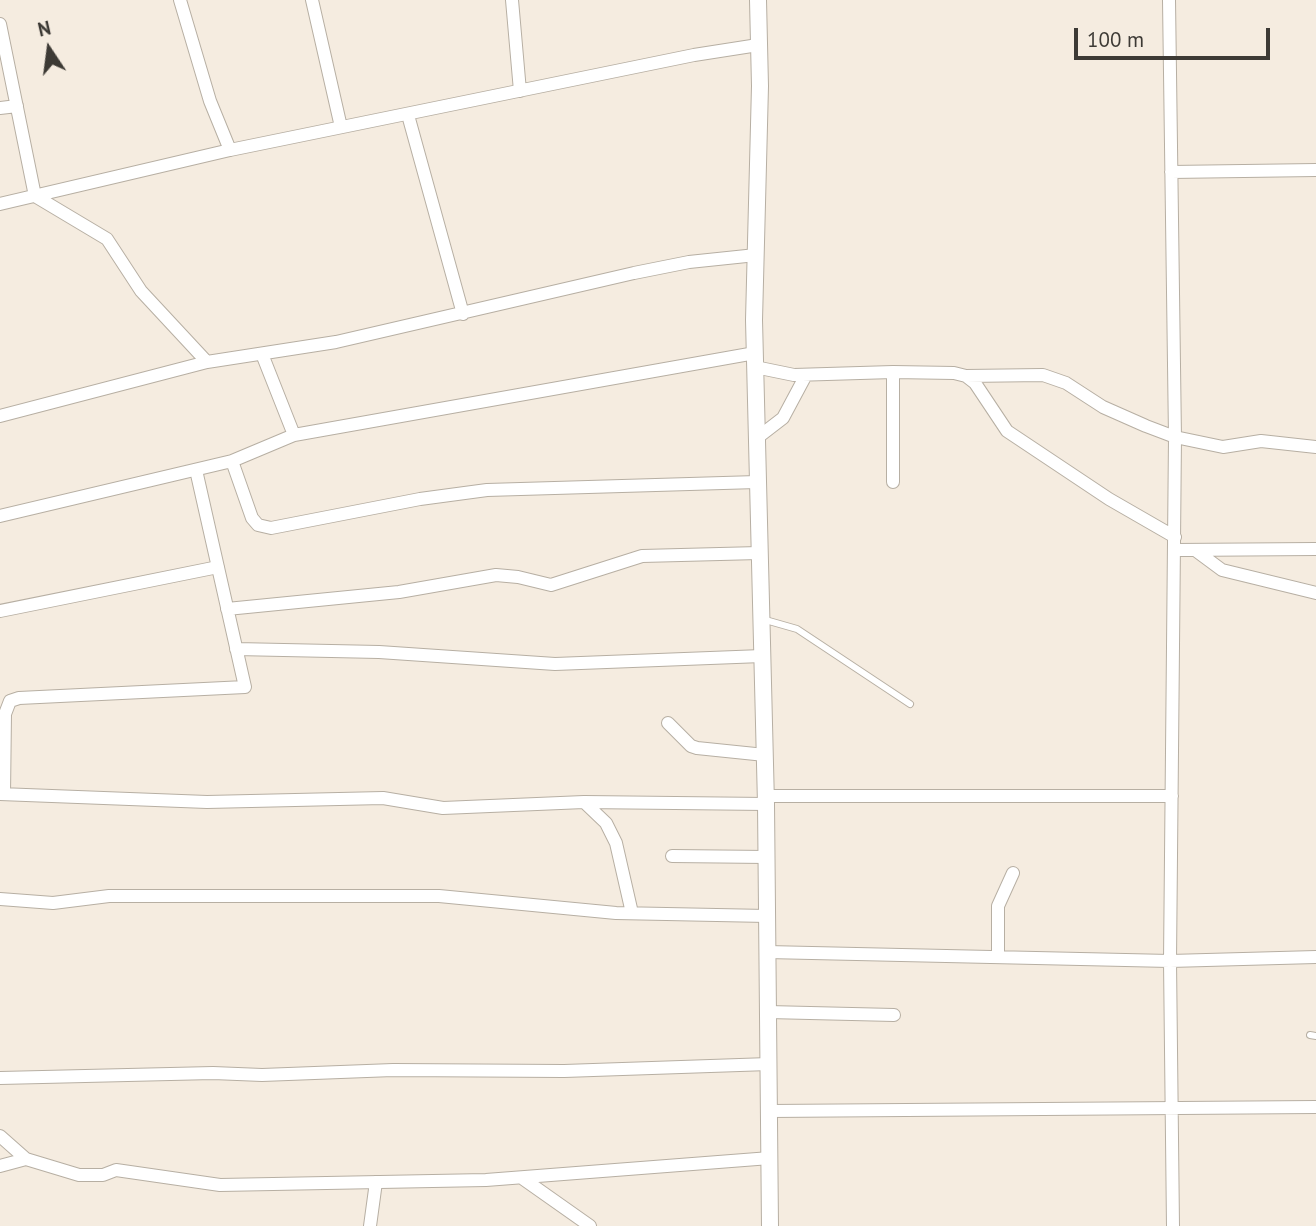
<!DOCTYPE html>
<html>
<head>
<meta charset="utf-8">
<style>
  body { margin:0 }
  #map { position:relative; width:1316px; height:1226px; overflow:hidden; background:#f5ece0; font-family:"PT Sans",sans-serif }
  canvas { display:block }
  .north { position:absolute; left:14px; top:14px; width:70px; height:70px; -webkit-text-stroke:5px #f5ece0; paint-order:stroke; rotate:347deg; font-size:19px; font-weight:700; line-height:28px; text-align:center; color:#3d3a35 }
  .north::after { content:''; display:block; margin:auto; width:24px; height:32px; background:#3d3a35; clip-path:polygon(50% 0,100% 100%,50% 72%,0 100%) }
  .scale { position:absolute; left:1074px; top:28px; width:196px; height:32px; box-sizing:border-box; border:4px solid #3d3a35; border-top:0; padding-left:9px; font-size:21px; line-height:24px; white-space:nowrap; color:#3d3a35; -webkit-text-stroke:5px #f5ece0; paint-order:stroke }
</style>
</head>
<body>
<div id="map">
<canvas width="1316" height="1226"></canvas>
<div class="north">N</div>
<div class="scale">100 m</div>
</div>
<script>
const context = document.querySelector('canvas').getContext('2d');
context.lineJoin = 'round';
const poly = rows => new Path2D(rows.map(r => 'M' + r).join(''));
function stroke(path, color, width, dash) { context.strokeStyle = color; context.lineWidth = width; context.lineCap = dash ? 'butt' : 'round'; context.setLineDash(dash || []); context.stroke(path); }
const lane = poly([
  [762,619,797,629,910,704],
  [1310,1035,1316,1036]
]);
const street = poly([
  [180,0,210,101,230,150],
  [312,0,341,127],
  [512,0,520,91],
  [1169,0,1175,437,1170,961,1173,1226],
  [0,24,35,196,107,239,141,291,207,362],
  [0,108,17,106],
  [408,115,463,314],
  [1171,172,1316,170],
  [0,204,230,150,694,55,758,45],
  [262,354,294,435],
  [755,367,794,375,893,372,954,373,966,376,975,383,1007,431,1109,499,1175,537],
  [893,372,893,482],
  [966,376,1043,375,1066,383,1103,407,1146,426,1175,437,1223,447,1261,441,1316,447],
  [0,416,207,362,336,342,634,273,689,262,756,255],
  [757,438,783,418,806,375],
  [232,461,252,518,258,525,271,528,420,499,487,490,757,482],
  [0,516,232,461,294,435,755,353],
  [1175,550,1316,549],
  [1195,550,1222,570,1316,593],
  [227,609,399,592,496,575,518,577,551,585,642,556,759,553],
  [0,611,218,567],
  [236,649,379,652,555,664,762,656],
  [668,723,691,746,697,748,765,755],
  [0,794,207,802,383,798,443,808,584,802,766,804],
  [4,794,5,714,10,701,19,698,245,687,196,470],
  [766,796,1172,796],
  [584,802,606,823,616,843,632,913],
  [672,856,767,857],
  [0,899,53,903,109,896,439,896,616,913,767,916],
  [767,952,1170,961,1316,957],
  [998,957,998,906,1013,873],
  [768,1012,894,1015],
  [0,1078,213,1073,262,1075,393,1070,564,1071,769,1064],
  [769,1111,1316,1107],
  [0,1136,26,1159,79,1175,103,1175,116,1170,220,1185,486,1180,770,1158],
  [0,1166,26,1159],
  [522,1178,590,1226],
  [370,1226,376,1182]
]);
const secondary = poly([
  [758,0,760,86,754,320,766,804,770,1226]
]);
stroke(lane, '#b7afa3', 8);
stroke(street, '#b7afa3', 14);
stroke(secondary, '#b7afa3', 18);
stroke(lane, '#fff', 6);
stroke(street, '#fff', 12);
stroke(secondary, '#fff', 16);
</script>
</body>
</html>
